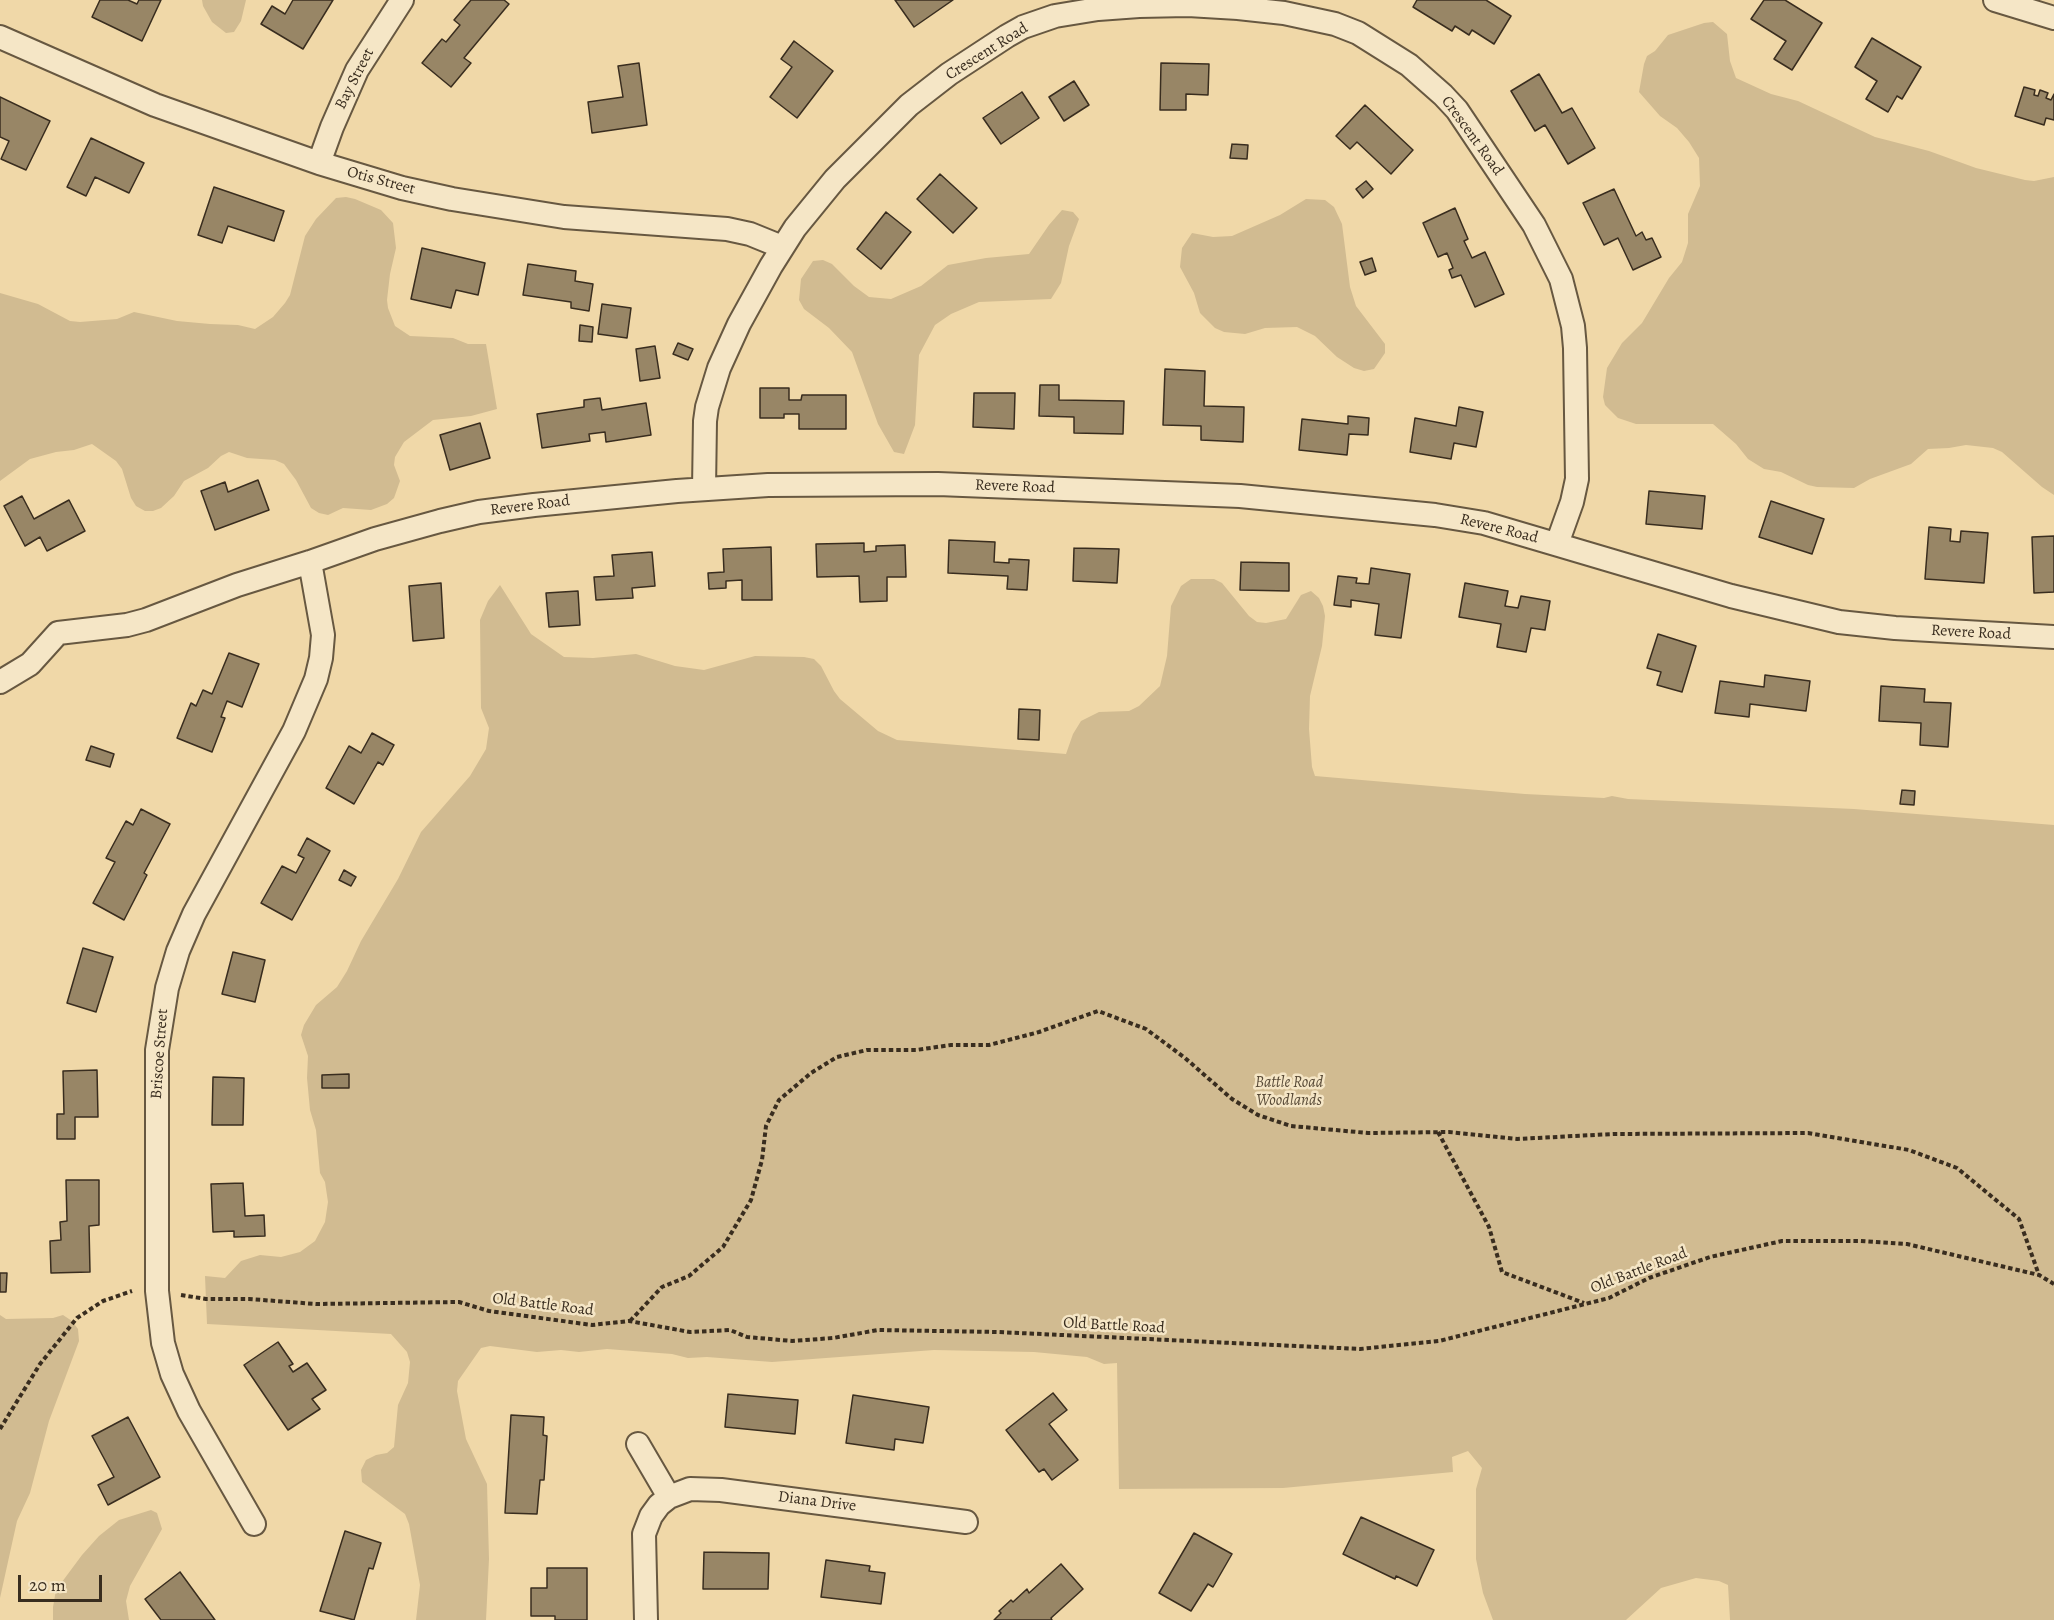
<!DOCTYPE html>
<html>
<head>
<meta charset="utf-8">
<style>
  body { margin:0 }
  #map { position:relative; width:2054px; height:1620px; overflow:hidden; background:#f0d8a8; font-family:Alegreya,serif }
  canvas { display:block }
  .scale { position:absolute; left:18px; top:1575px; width:84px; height:27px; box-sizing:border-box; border:3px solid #392d1f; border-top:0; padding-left:8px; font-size:18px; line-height:21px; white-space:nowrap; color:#392d1f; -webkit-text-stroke:4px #f5e6c6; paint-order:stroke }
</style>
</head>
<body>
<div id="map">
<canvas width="2054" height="1620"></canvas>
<div class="scale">20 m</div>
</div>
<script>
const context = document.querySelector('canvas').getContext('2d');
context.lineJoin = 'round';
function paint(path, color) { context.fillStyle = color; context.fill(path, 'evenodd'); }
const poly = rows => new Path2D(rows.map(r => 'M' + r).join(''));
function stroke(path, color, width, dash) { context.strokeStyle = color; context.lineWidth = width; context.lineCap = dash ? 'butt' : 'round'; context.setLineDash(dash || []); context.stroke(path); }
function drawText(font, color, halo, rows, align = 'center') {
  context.font = font + ' Alegreya,serif'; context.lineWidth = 5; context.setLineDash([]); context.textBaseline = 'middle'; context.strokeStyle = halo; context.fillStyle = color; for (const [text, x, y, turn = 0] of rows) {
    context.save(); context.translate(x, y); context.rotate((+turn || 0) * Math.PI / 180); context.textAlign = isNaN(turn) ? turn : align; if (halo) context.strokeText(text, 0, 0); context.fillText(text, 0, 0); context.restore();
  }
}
paint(poly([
  [202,0,246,0,241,21,234,32,226,33,212,22,203,6],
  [1713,22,1727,34,1730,61,1736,78,1771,94,1798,101,1875,137,1929,151,1976,168,2025,180,2034,181,2054,177,2054,495,2042,487,2002,452,1993,448,1966,445,1949,448,1928,449,1911,464,1870,479,1854,488,1817,487,1808,485,1781,472,1764,469,1748,459,1736,444,1713,424,1636,424,1618,418,1605,405,1603,397,1607,368,1622,343,1642,323,1669,278,1682,262,1688,243,1688,214,1700,186,1699,158,1689,142,1677,128,1660,116,1639,92,1644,64,1647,56,1655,51,1668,35,1704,23],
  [346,197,355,199,381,210,393,223,396,248,390,274,387,300,388,308,395,326,410,336,453,338,468,344,486,344,497,409,471,416,433,420,404,442,395,457,394,465,400,481,394,498,387,504,371,510,343,508,328,515,319,513,311,508,296,480,284,464,275,460,247,458,229,452,221,456,208,468,184,481,174,496,161,508,153,511,145,511,136,506,131,498,122,469,116,461,92,444,74,450,56,452,30,459,0,481,0,293,38,304,70,321,80,322,117,319,134,312,177,321,210,324,238,325,255,329,273,317,285,303,290,295,305,236,316,219,336,198],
  [1306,199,1325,200,1334,207,1342,224,1350,287,1356,306,1385,344,1385,353,1374,369,1364,371,1354,368,1337,357,1315,336,1297,327,1265,328,1245,334,1224,332,1215,328,1200,313,1194,293,1180,267,1182,248,1192,233,1213,237,1232,236,1280,215],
  [1062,210,1073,212,1079,219,1069,246,1061,283,1051,299,979,302,951,314,935,325,919,355,915,425,904,454,894,452,878,424,852,352,829,328,804,309,799,300,801,279,813,261,823,260,832,264,854,286,869,297,891,299,921,286,948,265,986,258,1029,254,1049,225],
  [1191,579,1214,579,1222,583,1249,616,1257,622,1266,623,1286,619,1301,595,1311,591,1319,598,1323,606,1325,616,1322,646,1310,696,1309,729,1312,767,1315,776,1525,794,1604,798,1612,796,1628,799,1854,809,2054,825,2054,1620,1730,1620,1728,1585,1719,1581,1696,1578,1661,1588,1626,1620,1493,1620,1483,1593,1476,1559,1476,1489,1482,1468,1468,1451,1452,1457,1453,1472,1283,1488,1119,1489,1117,1363,1104,1364,1087,1357,1034,1352,934,1350,772,1362,707,1357,688,1358,672,1354,607,1349,579,1352,561,1350,537,1352,490,1346,481,1348,458,1381,457,1391,466,1439,487,1484,489,1559,486,1620,416,1620,420,1585,409,1524,405,1514,362,1482,361,1470,366,1460,376,1455,387,1453,394,1447,398,1405,408,1383,410,1362,407,1352,391,1334,207,1324,205,1276,225,1278,241,1261,260,1255,281,1257,300,1252,315,1241,325,1222,328,1202,325,1182,320,1173,316,1130,310,1110,307,1078,308,1056,301,1035,304,1025,316,1005,337,987,347,971,361,941,398,879,421,832,470,776,486,749,489,728,481,708,480,620,488,601,500,585,531,634,564,657,593,658,636,654,675,666,704,670,755,656,804,657,814,659,821,666,834,691,840,699,878,731,897,740,1066,754,1073,734,1081,721,1099,712,1129,711,1139,706,1160,686,1167,656,1171,606,1181,586],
  [0,1315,6,1319,53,1318,63,1315,72,1321,78,1329,79,1341,49,1421,30,1493,17,1521,0,1598],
  [151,1510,157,1513,162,1529,130,1586,126,1601,129,1620,53,1620,53,1607,56,1590,82,1555,99,1536,119,1520]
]), '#d1bb91');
const building = poly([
  [100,0,128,0,137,4,139,0,161,0,142,41,92,17,100,0],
  [293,0,333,0,303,49,261,24,272,6,285,14,293,0],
  [471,0,504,0,509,4,464,58,471,63,451,87,422,63,442,39,446,42,460,25,454,20,471,0],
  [895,0,953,0,914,27,895,0],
  [1417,0,1486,0,1511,16,1494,44,1472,30,1469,35,1455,26,1452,31,1413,7,1417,0],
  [1764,0,1785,0,1822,23,1792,70,1774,59,1786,41,1751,19,1764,0],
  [1872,38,1921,67,1902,99,1897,96,1888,112,1866,99,1877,81,1855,67,1872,38],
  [794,41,833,71,797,118,770,97,792,67,781,59,794,41],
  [639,63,647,125,592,133,588,102,623,97,618,66,639,63],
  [1161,63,1209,64,1208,95,1186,94,1186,110,1160,110,1161,63],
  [1539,74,1562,113,1572,108,1595,148,1568,164,1545,125,1535,131,1511,91,1539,74],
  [1074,81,1089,105,1064,121,1049,97,1074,81],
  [2024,87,2035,90,2034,95,2038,96,2040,90,2048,93,2046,98,2051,100,2054,94,2054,120,2046,118,2044,125,2015,116,2024,87],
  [1022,92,1039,118,1001,144,983,118,1022,92],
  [0,97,50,121,26,170,1,159,9,141,0,137,0,97],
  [1365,105,1413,150,1391,174,1357,142,1350,149,1336,136,1365,105],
  [91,138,144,163,129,193,95,177,86,196,67,187,91,138],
  [1232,144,1248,145,1247,159,1230,158,1232,144],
  [940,174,977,208,953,233,917,199,940,174],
  [1366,181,1373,189,1363,198,1356,189,1366,181],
  [214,187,284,211,274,241,228,226,222,243,198,235,214,187],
  [1614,189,1636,236,1642,232,1646,240,1652,238,1661,257,1633,270,1618,238,1604,245,1583,203,1614,189],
  [1455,208,1468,239,1464,241,1472,258,1485,252,1504,294,1475,307,1461,275,1452,278,1449,270,1453,268,1447,253,1438,257,1423,223,1455,208],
  [886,212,911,232,881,269,857,249,886,212],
  [422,248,485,263,478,295,456,290,451,308,411,299,422,248],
  [1372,258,1376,271,1365,275,1360,262,1372,258],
  [528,264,576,271,575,281,593,284,589,311,571,308,571,302,523,295,528,264],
  [602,304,631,308,627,338,598,334,602,304],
  [580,325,593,327,592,342,579,341,580,325],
  [678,343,693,349,688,360,673,354,678,343],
  [655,346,660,378,640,381,636,349,655,346],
  [1165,369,1205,371,1204,406,1244,407,1243,442,1201,440,1201,426,1163,425,1165,369],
  [1040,385,1059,385,1059,400,1124,401,1123,434,1074,433,1074,417,1039,416,1040,385],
  [760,388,789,388,789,400,801,400,802,395,846,395,846,429,799,429,799,414,784,414,784,418,760,418,760,388],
  [974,393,1015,393,1014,429,973,427,974,393],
  [600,398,602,410,646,403,651,435,606,442,605,432,589,434,590,441,542,448,537,414,584,407,584,400,600,398],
  [1459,407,1483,412,1476,447,1454,443,1451,459,1410,452,1415,418,1456,426,1459,407],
  [1348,416,1369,418,1368,435,1349,434,1347,455,1299,450,1302,419,1348,424,1348,416],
  [480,423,490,458,450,470,440,435,480,423],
  [258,480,269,510,215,530,201,491,225,482,228,492,258,480],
  [1649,491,1705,496,1702,529,1646,524,1649,491],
  [22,496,34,519,69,500,85,531,47,551,40,537,25,546,4,506,22,496],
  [1771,501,1824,519,1812,554,1759,537,1771,501],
  [1929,527,1951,529,1950,541,1960,542,1961,531,1988,533,1984,583,1925,579,1929,527],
  [2054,536,2054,592,2034,593,2032,537,2054,536],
  [949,540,995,542,994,562,1009,563,1009,559,1029,560,1027,590,1007,589,1008,576,948,573,949,540],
  [864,543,864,552,876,551,876,546,905,545,906,577,887,577,887,601,860,602,859,576,817,577,816,544,864,543],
  [771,547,772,600,742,600,742,580,726,581,726,588,709,589,708,573,724,572,723,549,771,547],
  [1074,548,1119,549,1117,583,1073,581,1074,548],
  [652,552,655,586,632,588,633,598,596,600,594,577,614,576,612,555,652,552],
  [1241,562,1289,563,1289,591,1240,590,1241,562],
  [1371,568,1410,574,1401,638,1375,635,1379,604,1351,600,1351,607,1334,605,1338,576,1357,578,1356,583,1369,584,1371,568],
  [441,583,444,638,413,641,409,586,441,583],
  [1465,583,1508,591,1505,606,1518,608,1521,596,1550,601,1545,630,1531,628,1526,652,1497,647,1501,624,1459,617,1465,583],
  [578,591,580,625,549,627,546,593,578,591],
  [1658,634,1696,646,1682,692,1657,685,1661,672,1647,668,1658,634],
  [229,653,259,664,242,707,227,701,221,717,225,718,212,752,177,738,191,703,196,706,203,690,212,694,229,653],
  [1765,675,1810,681,1806,711,1750,704,1749,717,1715,713,1720,681,1764,687,1765,675],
  [1881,686,1925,689,1924,702,1951,703,1948,747,1920,745,1921,723,1879,721,1881,686],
  [1019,709,1040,710,1039,740,1018,739,1019,709],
  [372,733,394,745,383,765,378,762,354,804,326,788,349,746,361,753,372,733],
  [91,746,114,754,110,767,86,760,91,746],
  [1902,790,1915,791,1914,805,1900,804,1902,790],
  [141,809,170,824,144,873,147,875,124,920,93,903,115,862,106,858,126,821,133,825,141,809],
  [307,838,330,851,292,920,261,903,282,866,296,873,304,858,298,855,307,838],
  [344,870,356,877,351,886,339,880,344,870],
  [83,948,113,957,96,1012,67,1003,83,948],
  [233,952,265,960,255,1002,222,994,233,952],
  [97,1070,98,1117,75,1117,75,1139,57,1139,57,1114,64,1114,63,1071,97,1070],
  [349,1074,349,1088,322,1088,322,1075,349,1074],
  [213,1077,244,1078,243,1125,212,1125,213,1077],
  [66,1180,99,1180,99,1225,89,1226,90,1272,51,1273,50,1241,61,1240,60,1222,67,1221,66,1180],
  [243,1183,245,1216,264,1215,265,1236,234,1237,234,1231,213,1232,211,1184,243,1183],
  [0,1273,7,1273,6,1292,0,1292,0,1273],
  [278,1342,293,1364,289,1366,293,1372,307,1363,326,1390,312,1399,320,1409,288,1430,244,1365,278,1342],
  [1053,1393,1067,1410,1049,1424,1078,1460,1052,1480,1044,1469,1039,1472,1006,1430,1053,1393],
  [728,1394,798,1400,795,1434,725,1427,728,1394],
  [853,1395,929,1407,923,1443,895,1439,894,1450,846,1443,853,1395],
  [511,1415,544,1417,543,1435,547,1436,544,1480,540,1480,537,1514,505,1513,511,1415],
  [128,1417,160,1477,108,1505,98,1485,114,1477,92,1436,128,1417],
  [1361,1517,1434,1550,1417,1586,1396,1576,1395,1579,1343,1554,1361,1517],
  [345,1531,381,1543,373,1569,369,1568,354,1620,320,1611,345,1531],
  [1194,1533,1232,1554,1213,1587,1208,1584,1191,1611,1159,1593,1194,1533],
  [704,1552,769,1553,768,1589,703,1589,704,1552],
  [826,1560,870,1566,869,1571,885,1573,881,1604,821,1597,826,1560],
  [1061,1564,1083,1589,1051,1618,1052,1620,994,1620,1001,1613,999,1611,1011,1600,1013,1602,1027,1589,1029,1593,1061,1564],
  [547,1568,587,1568,587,1620,555,1620,555,1616,531,1616,531,1588,547,1588,547,1568],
  [180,1572,215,1620,161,1620,145,1599,180,1572]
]);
paint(building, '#988666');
stroke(building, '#392d1f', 1.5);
const street = poly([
  [1995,0,2054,18],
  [0,37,155,105,319,163,402,188,452,199,564,217,727,229,750,234,782,247],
  [319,163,332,127,357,70,402,0],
  [704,489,705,421,707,407,719,368,739,324,771,266,795,228,835,179,909,105,949,74,1007,36,1023,27,1055,16,1098,9,1139,6,1188,5,1238,8,1284,13,1335,24,1358,33,1409,65,1443,95,1457,110,1534,225,1561,279,1573,326,1575,348,1577,479,1572,502,1557,544],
  [0,682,30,664,58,633,127,625,146,620,237,585,310,562,375,539,440,521,479,512,534,505,677,491,768,485,938,484,1240,496,1435,515,1484,523,1731,596,1839,622,1895,628,2054,637],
  [638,1444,669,1497,659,1505,651,1516,644,1534,646,1620],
  [669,1497,690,1489,721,1490,966,1522],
  [254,1524,189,1411,172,1374,163,1343,157,1291,157,1050,167,988,178,951,194,914,294,731,316,679,321,658,323,635,310,562]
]);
stroke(street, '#675841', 26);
stroke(poly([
  [1438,1132,1489,1227,1502,1272,1584,1303],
  [181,1295,206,1299,249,1299,316,1304,459,1302,489,1311,592,1325,629,1321,690,1332,730,1330,747,1337,792,1341,833,1338,878,1330,998,1332,1360,1349,1439,1341,1609,1298,1649,1278,1710,1257,1782,1241,1860,1241,1907,1244,2039,1275,2054,1284],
  [630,1321,662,1287,689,1276,723,1247,751,1200,762,1160,766,1126,779,1100,811,1073,837,1057,867,1050,916,1050,951,1045,989,1045,1039,1032,1098,1011,1146,1029,1185,1058,1232,1099,1258,1115,1291,1126,1368,1133,1449,1132,1517,1139,1613,1134,1808,1133,1909,1150,1957,1168,2019,1219,2039,1275],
  [0,1429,40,1364,77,1318,103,1301,132,1291]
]), '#392d1f', 4, [4.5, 3]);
stroke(street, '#f5e6c6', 22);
drawText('16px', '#392d1f', '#f5e6c6', [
  ["Crescent Road",987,52,-32],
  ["Bay Street",355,79,-63],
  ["Crescent Road",1472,136,54],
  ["Otis Street",381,181,15],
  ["Revere Road",1015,487,2],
  ["Revere Road",530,506,-7],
  ["Revere Road",1499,529,14],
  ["Revere Road",1971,633,3],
  ["Briscoe Street",160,1054,-86],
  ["Old Battle Road",1639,1271,-21],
  ["Old Battle Road",543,1305,7],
  ["Old Battle Road",1114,1326,3],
  ["Diana Drive",817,1502,7]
]);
drawText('italic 16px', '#574936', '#f5e6c6', [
  ["Battle Road",1289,1083],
  ["Woodlands",1289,1101]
]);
</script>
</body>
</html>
